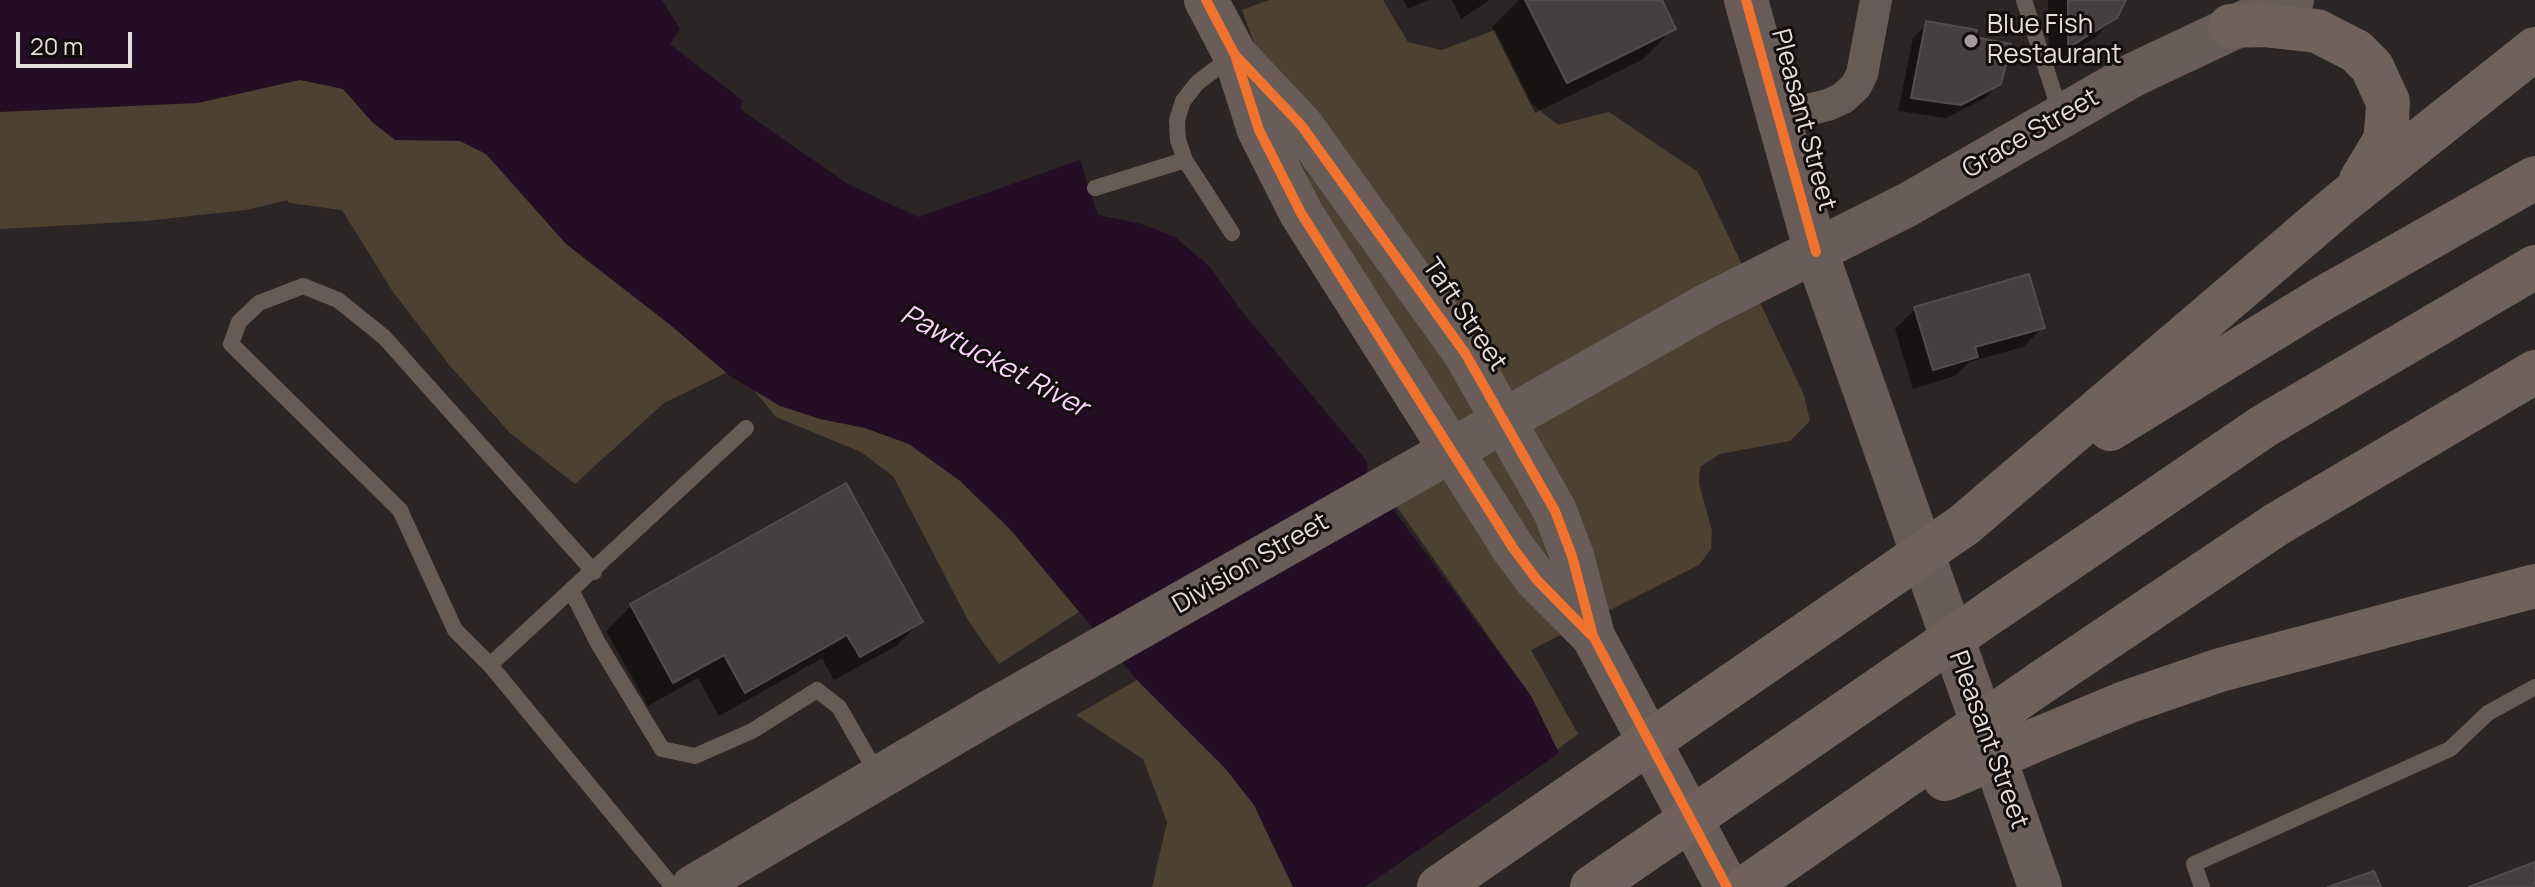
<!DOCTYPE html>
<html>
<head>
<meta charset="utf-8">
<style>
  body { margin:0 }
  #map { position:relative; width:2535px; height:887px; overflow:hidden; background:#2c2525; font-family:Manrope,sans-serif }
  canvas { display:block }
  .scale { position:absolute; left:16px; top:32px; width:116px; height:36px; box-sizing:border-box; border:4px solid #e6dddd; border-top:0; padding-left:10px; font-size:24px; line-height:28px; white-space:nowrap; color:#e6dddd; -webkit-text-stroke:6px #130d0d; paint-order:stroke }
</style>
</head>
<body>
<div id="map">
<canvas width="2535" height="887"></canvas>
<div class="scale">20 m</div>
</div>
<script>
const context = document.querySelector('canvas').getContext('2d');
context.lineJoin = 'round';
function paint(path, color) { context.fillStyle = color; context.fill(path, 'evenodd'); }
const poly = rows => new Path2D(rows.map(r => 'M' + r).join(''));
function stroke(path, color, width, dash) { context.strokeStyle = color; context.lineWidth = width; context.lineCap = dash ? 'butt' : 'round'; context.setLineDash(dash || []); context.stroke(path); }
function drawText(font, color, halo, rows, align = 'center') {
  context.font = font + ' Manrope,sans-serif'; context.lineWidth = 6; context.setLineDash([]); context.textBaseline = 'middle'; context.strokeStyle = halo; context.fillStyle = color; for (const [text, x, y, turn = 0] of rows) {
    context.save(); context.translate(x, y); context.rotate((+turn || 0) * Math.PI / 180); context.textAlign = isNaN(turn) ? turn : align; if (halo) context.strokeText(text, 0, 0); context.fillText(text, 0, 0); context.restore();
  }
}
paint(poly([
  [1269,0,1383,0,1408,42,1442,50,1495,30,1532,104,1558,125,1609,112,1698,172,1804,395,1810,421,1790,441,1720,454,1700,467,1699,483,1712,531,1711,549,1699,565,1531,650,1578,734,1557,750,1531,696,1392,500,1427,449,1279,112,1242,10],
  [0,62,387,75,865,428,909,444,959,480,1010,529,1079,612,999,664,969,622,893,476,861,452,776,417,736,368,664,403,575,484,510,433,450,366,393,292,342,210,289,203,287,200,246,210,145,221,0,229],
  [1137,680,1224,766,1254,805,1293,887,1152,887,1167,822,1143,759,1076,715]
]), '#4f4131');
paint(poly([
  [0,0,662,0,680,29,670,44,743,101,740,109,848,184,918,217,1080,160,1098,215,1142,224,1175,237,1209,266,1240,309,1367,461,1368,475,1531,696,1625,887,1293,887,1254,805,1224,767,1137,680,1010,529,959,480,909,444,865,428,820,419,780,406,730,376,669,324,566,244,486,154,460,141,395,140,372,122,343,89,300,80,198,103,0,112]
]), '#250e25');
paint(poly([
  [1562,751,1629,887,1365,887]
]), '#2c2525');
paint(poly([
  [1403,0,1428,0,1408,9],
  [1452,0,1490,0,1461,19],
  [1519,0,1660,0,1674,28,1643,59,1535,113,1492,27],
  [2048,0,2124,0,2115,17,2095,38,2049,66],
  [1927,24,1973,38,1999,83,1985,98,1946,118,1898,111,1913,38],
  [1915,309,2043,327,2023,347,1969,362,1955,376,1913,389,1895,329],
  [631,606,921,621,896,646,834,680,822,658,719,716,698,678,648,706,606,631]
]), '#0007');
const building = poly([
  [1525,0,1662,0,1676,29,1567,83,1525,0],
  [2068,0,2126,0,2117,18,2068,48,2068,0],
  [1926,21,1977,30,1975,37,2011,44,2001,84,1961,105,1911,98,1926,21],
  [2029,274,2045,328,1975,347,1978,357,1933,370,1914,307,2029,274],
  [846,483,923,622,860,657,847,635,745,693,724,655,673,683,630,604,846,483],
  [2535,862,2535,887,2469,887,2535,862],
  [2374,871,2381,887,2328,887,2374,871]
]);
paint(building, '#453f40');
stroke(building, '#524c4d', 2);
stroke(poly([
  [2024,0,2061,115],
  [1095,188,1185,160],
  [1232,233,1185,160,1178,140,1177,120,1183,101,1197,83,1234,55],
  [594,572,384,337,338,300,303,286,259,303,239,322,231,344,400,510,455,630,490,665,673,887],
  [572,592,598,643,662,749,695,756,752,731,817,690,839,707,879,777],
  [490,665,746,428],
  [2202,887,2194,864,2450,749,2488,713,2535,687]
]), '#675b56', 16);
stroke(poly([
  [1780,116,1828,105,1843,98,1856,86,1862,74,1876,0]
]), '#675b56', 32);
stroke(poly([
  [1206,0,1235,55,1259,130,1301,213,1513,548,1537,580,1593,636],
  [1746,0,1816,252,2040,887],
  [1235,55,1301,125,1465,353,1555,511,1572,556,1593,636,1727,887],
  [1706,306,1907,205,2135,74,2292,0],
  [693,887,990,712]
]), '#6a5c58', 44);
stroke(poly([
  [2230,26,2263,25,2317,31,2356,51,2372,67,2388,102,2387,121,2385,140,2361,180],
  [2110,429,2320,300,2535,178],
  [1964,525,2341,203,2535,49],
  [1994,610,2264,426,2535,267],
  [2042,682,2277,524,2535,372],
  [2038,739,2127,702,2220,670,2535,586],
  [1746,887,1936,755]
]), '#70615c', 44);
stroke(poly([
  [990,712,1706,306]
]), '#6a5c58', 44);
stroke(poly([
  [1936,755,2042,682],
  [1945,779,2038,739],
  [1439,887,1964,525],
  [1592,887,1994,610]
]), '#70615c', 44);
stroke(poly([
  [1206,0,1235,55,1259,130,1301,213,1513,548,1537,580,1591,635],
  [1746,0,1816,252],
  [1235,55,1301,125,1465,353,1555,511,1572,556,1593,636,1727,887]
]), '#ef722f', 10);
for (const [x, y, r, color] of [
  [1971,41,8,"#a59d9d"]
]) { const dot = new Path2D(); dot.arc(x, y, r, 0, 2 * Math.PI); context.fillStyle = color; context.fill(dot); stroke(dot, '#130d0d', 3); }
drawText('26px', '#e6dddd', '#130d0d', [
  ["Blue Fish",1987,26],
  ["Restaurant",1987,56]
], 'left');
drawText('26px', '#e6dddd', '#130d0d', [
  ["Pleasant Street",1803,120,75],
  ["Grace Street",2031,134,-30],
  ["Taft Street",1464,315,56],
  ["Division Street",1251,564,-30],
  ["Pleasant Street",1988,740,70]
]);
drawText('italic 28px', '#fcd3fb', '#130d0d', [
  ["Pawtucket River",994,362,28]
]);
</script>
</body>
</html>
